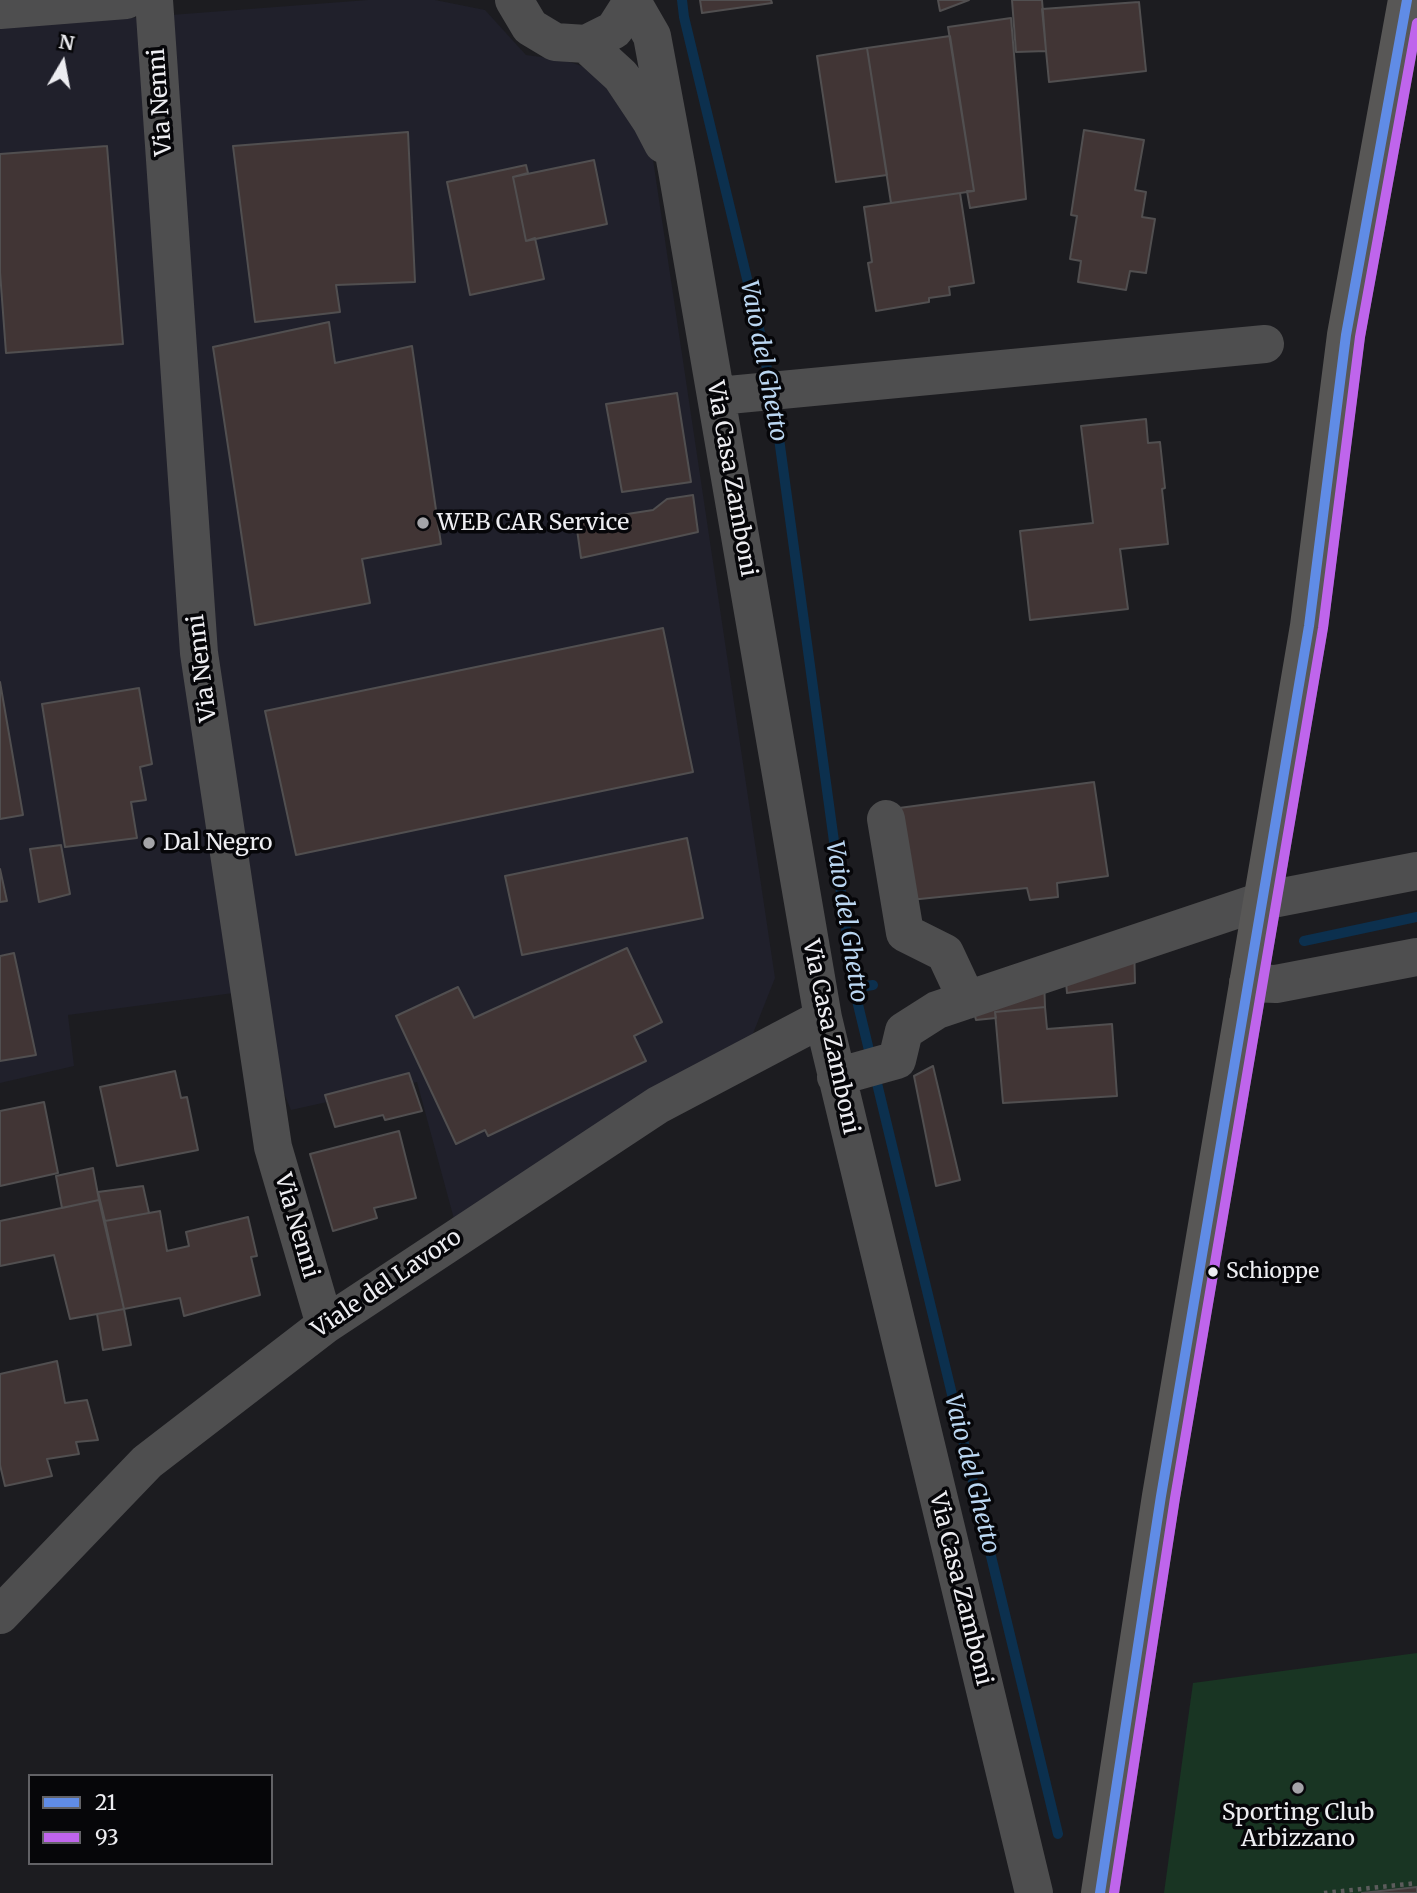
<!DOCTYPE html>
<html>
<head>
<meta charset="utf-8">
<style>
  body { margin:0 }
  #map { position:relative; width:1417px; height:1893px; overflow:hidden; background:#1c1c20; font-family:Merriweather,serif }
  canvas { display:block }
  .legend { position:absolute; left:28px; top:1774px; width:245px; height:91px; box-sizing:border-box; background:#060609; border:2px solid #626266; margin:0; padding:9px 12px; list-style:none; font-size:21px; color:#ededf1 }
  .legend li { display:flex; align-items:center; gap:14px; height:35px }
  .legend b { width:35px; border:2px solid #626266 }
  .north { position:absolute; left:28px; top:28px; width:70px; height:70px; -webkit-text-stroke:5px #060609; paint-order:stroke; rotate:10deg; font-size:19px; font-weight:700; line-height:28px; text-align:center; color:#ededf1 }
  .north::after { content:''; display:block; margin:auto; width:24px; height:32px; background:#ededf1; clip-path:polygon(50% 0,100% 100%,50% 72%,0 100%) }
</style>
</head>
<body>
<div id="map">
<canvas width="1417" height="1893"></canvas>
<ul class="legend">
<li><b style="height:9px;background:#608ce6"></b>21</li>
<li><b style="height:9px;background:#bf65ec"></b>93</li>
</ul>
<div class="north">N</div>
</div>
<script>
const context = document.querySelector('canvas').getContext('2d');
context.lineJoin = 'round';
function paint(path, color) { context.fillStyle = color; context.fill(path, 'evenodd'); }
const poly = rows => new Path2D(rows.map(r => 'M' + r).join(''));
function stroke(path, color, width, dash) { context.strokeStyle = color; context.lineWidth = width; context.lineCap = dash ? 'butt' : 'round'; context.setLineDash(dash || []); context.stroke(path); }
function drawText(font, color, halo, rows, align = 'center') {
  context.font = font + ' Merriweather,serif'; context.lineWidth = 7; context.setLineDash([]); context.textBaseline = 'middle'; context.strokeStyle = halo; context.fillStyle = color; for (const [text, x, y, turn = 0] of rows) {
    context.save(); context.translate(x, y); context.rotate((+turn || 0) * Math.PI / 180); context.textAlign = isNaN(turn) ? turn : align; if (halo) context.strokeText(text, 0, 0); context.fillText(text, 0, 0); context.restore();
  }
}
paint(poly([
  [368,0,435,0,485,10,526,55,564,60,599,72,652,153,775,978,752,1036,454,1219,417,1082,291,1110,241,992,68,1015,74,1066,0,1083,0,28]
]), '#20202b');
paint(poly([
  [1417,1653,1417,1893,1164,1893,1193,1683]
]), '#193523');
stroke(poly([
  [682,0,684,17,762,341,778,431,854,988,1058,1834],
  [1304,941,1417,917],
  [854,988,873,985]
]), '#0c304e', 10);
const building = poly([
  [700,0,771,0,772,3,702,13,700,0],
  [938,0,969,0,940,11,938,0],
  [1012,0,1042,0,1046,51,1016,52,1012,0],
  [1139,2,1146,71,1049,82,1042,9,1139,2],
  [1011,18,1026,199,970,208,967,191,974,191,948,27,1011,18],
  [950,36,974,191,891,203,867,48,950,36],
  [867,48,887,175,836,182,817,56,867,48],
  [1084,130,1144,140,1135,190,1146,192,1142,217,1155,219,1146,273,1130,271,1126,290,1078,282,1081,261,1070,259,1077,216,1071,215,1084,130],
  [408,132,415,282,336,285,340,312,255,322,233,146,408,132],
  [107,146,123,344,6,353,0,272,0,154,107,146],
  [594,160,607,224,526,241,513,177,594,160],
  [526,165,528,173,513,177,526,241,535,238,544,279,470,295,447,182,526,165],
  [960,193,974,283,949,287,950,295,929,298,929,302,876,311,868,263,872,262,864,207,960,193],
  [329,322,335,363,412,346,441,544,362,559,370,603,255,625,213,347,329,322],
  [677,393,691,482,622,492,606,404,677,393],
  [1146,419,1148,443,1160,442,1165,488,1162,489,1168,544,1120,549,1128,609,1030,620,1020,531,1093,523,1081,426,1146,419],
  [693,495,698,532,581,558,576,522,653,510,667,499,693,495],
  [663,628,693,772,296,855,265,711,663,628],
  [0,682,23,815,0,819,0,682],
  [139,688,152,764,140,767,146,800,131,802,137,838,65,847,42,704,139,688],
  [1094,782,1108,876,1057,883,1058,897,1030,900,1027,888,910,900,899,808,1094,782],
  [687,838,703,918,522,955,505,876,687,838],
  [61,845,70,894,39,902,30,849,61,845],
  [0,869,7,901,0,902,0,869],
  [1134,944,1135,983,1067,993,1065,971,1134,944],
  [627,948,662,1022,634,1036,646,1061,488,1136,485,1130,456,1144,396,1016,458,987,474,1018,627,948],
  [14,953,36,1055,0,1061,0,956,14,953],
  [1044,978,1045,1007,995,1012,996,1018,976,1020,971,1000,1044,978],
  [1045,1007,1047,1029,1112,1024,1117,1096,1003,1103,995,1012,1045,1007],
  [933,1066,960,1180,936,1186,914,1076,933,1066],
  [175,1071,181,1098,187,1097,198,1150,117,1166,100,1087,175,1071],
  [409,1073,422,1111,385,1120,383,1115,335,1127,325,1095,409,1073],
  [44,1102,58,1173,0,1186,0,1111,44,1102],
  [399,1131,416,1198,374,1208,377,1218,333,1231,310,1154,399,1131],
  [93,1168,99,1200,62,1208,56,1176,93,1168],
  [143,1186,149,1213,105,1221,98,1192,143,1186],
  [99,1200,124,1309,70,1319,54,1255,0,1266,0,1221,99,1200],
  [160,1211,167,1251,189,1246,186,1232,248,1217,257,1256,251,1257,260,1295,184,1316,180,1298,124,1309,105,1221,160,1211],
  [124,1309,131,1345,103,1350,97,1314,124,1309],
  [57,1361,65,1403,87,1400,98,1440,76,1442,79,1454,47,1459,52,1476,5,1486,0,1465,0,1374,57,1361],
  [1417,1887,1417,1893,1362,1893,1417,1887]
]);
paint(building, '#413535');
stroke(building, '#514f50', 2);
stroke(poly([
  [1324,1893,1417,1883]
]), '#5c5c5c', 4.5, [3.5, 5]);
stroke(poly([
  [154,0,199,653,273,1147,325,1325],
  [514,0,530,27,555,42,586,44,614,30,633,0],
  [633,3,652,36,677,170,823,1018,1034,1893],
  [0,10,126,0],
  [586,44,621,76,651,121,663,144],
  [718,396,1265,344],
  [886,819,905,933,945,953,967,1000],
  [1248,983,1276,984,1417,957],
  [836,1077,897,1060,904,1031,937,1010,1262,901,1417,871],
  [0,1615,147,1462,325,1325,658,1105,823,1018]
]), '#4e4e4f', 38);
stroke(poly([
  [1100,1893,1161,1496,1309,626,1346,335,1407,0]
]), '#585756', 38);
stroke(poly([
  [1100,1893,1161,1496,1309,626,1346,335,1407,0]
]), '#608ce6', 10);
stroke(poly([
  [1114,1893,1175,1498,1323,628,1360,337,1417,23]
]), '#bf65ec', 10);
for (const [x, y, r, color] of [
  [423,523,7,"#a4a4a8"],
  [149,843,7,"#a4a4a8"],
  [1213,1272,6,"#ededf1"],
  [1298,1788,7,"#a4a4a8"]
]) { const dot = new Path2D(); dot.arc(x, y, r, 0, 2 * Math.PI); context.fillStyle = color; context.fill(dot); stroke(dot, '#060609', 2.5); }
drawText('21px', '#ededf1', '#060609', [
  ["Schioppe",1226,1272]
], 'left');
drawText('23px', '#ededf1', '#060609', [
  ["Via Nenni",161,102,-94],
  ["Via Casa Zamboni",731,479,80],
  ["Via Nenni",203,668,-97],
  ["Via Casa Zamboni",830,1037,78],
  ["Via Nenni",296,1226,74],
  ["Viale del Lavoro",387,1284,-34],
  ["Via Casa Zamboni",960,1589,76]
]);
drawText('23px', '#ededf1', '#060609', [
  ["WEB CAR Service",437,523],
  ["Dal Negro",163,843],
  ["Sporting Club",1298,1813,"center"],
  ["Arbizzano",1298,1839,"center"]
], 'left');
drawText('italic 24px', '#bad6f1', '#060609', [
  ["Vaio del Ghetto",763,361,79],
  ["Vaio del Ghetto",846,922,81],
  ["Vaio del Ghetto",971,1474,76]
]);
</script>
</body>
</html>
